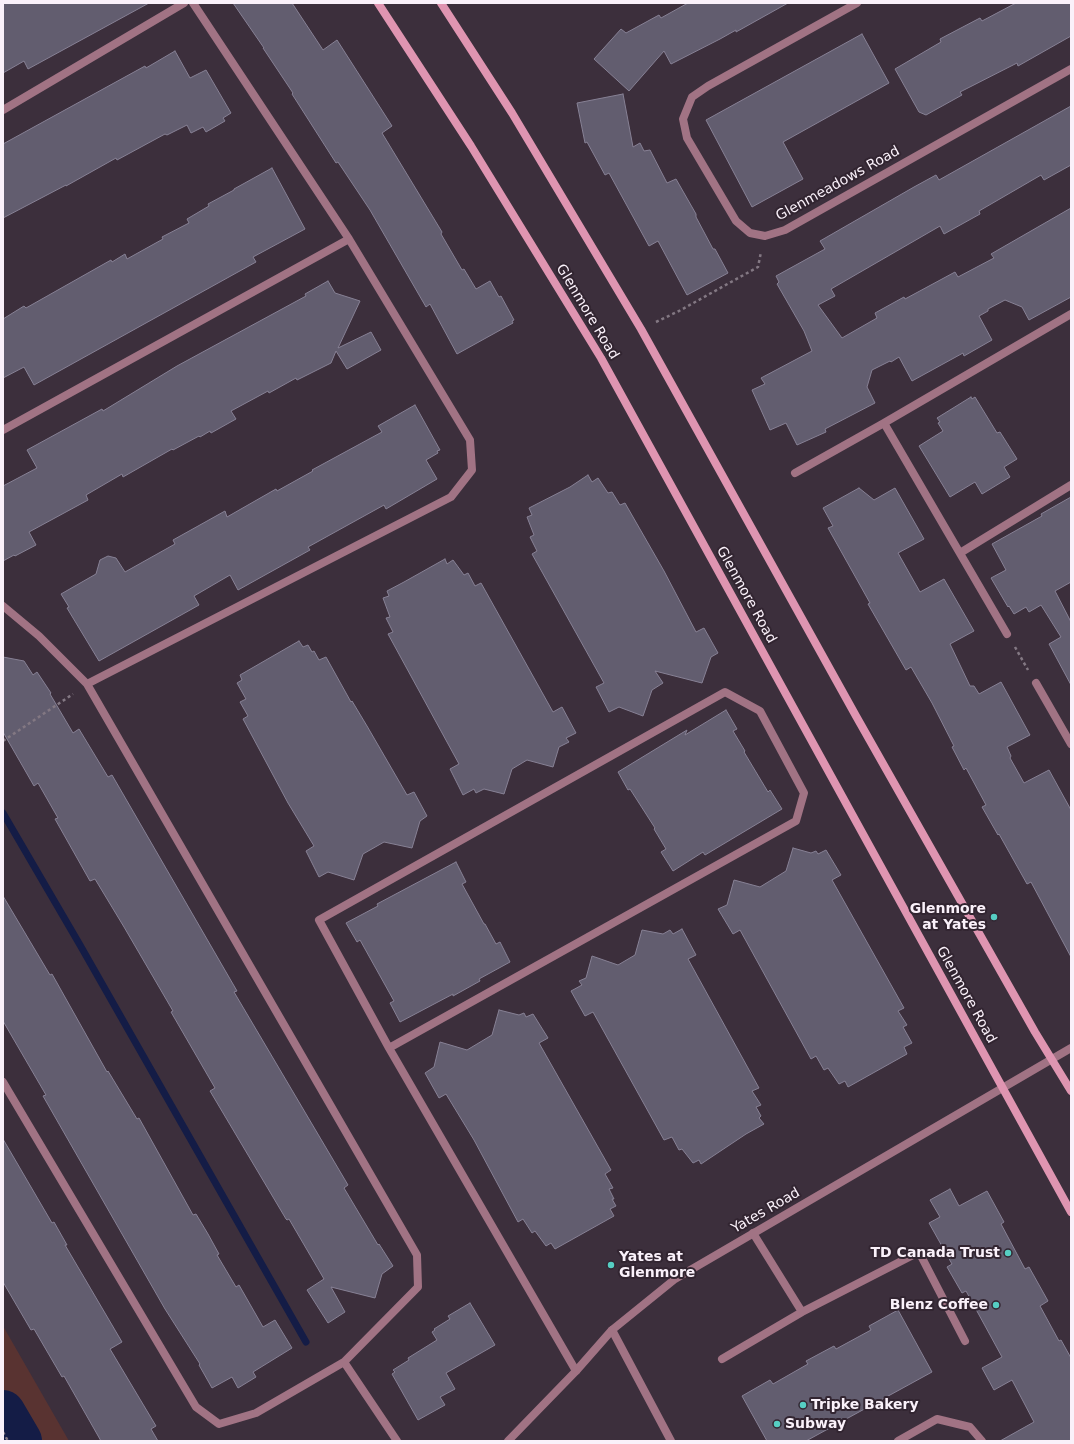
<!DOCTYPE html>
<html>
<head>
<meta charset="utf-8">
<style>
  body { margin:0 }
  #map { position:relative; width:1074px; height:1444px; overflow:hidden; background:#3c2f3c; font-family:"DejaVu Sans",sans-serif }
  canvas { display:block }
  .frame { position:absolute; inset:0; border:4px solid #faf1fa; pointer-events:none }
</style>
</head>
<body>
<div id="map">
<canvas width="1074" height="1444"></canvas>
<div class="frame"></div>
</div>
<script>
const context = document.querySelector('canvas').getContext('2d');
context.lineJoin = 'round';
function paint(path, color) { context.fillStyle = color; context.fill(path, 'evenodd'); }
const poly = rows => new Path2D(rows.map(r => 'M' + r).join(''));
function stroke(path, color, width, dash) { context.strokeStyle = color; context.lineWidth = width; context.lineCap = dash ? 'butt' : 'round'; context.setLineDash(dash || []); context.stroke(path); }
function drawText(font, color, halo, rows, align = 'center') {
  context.font = font + ' "DejaVu Sans",sans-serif'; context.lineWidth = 4; context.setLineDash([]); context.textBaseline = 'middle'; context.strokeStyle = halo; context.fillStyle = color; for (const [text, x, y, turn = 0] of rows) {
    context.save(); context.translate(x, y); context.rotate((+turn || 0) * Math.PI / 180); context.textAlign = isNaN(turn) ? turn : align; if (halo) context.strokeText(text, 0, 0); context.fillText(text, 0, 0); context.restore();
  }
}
paint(poly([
  [3,1326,69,1441,10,1441,3,1429]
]), '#593331');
stroke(poly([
  [3,813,80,945,306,1342]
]), '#141c46', 7);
stroke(poly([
  [3,1412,20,1441]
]), '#141c46', 44);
const building = poly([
  [3,3,149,3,28,69,24,61,3,73,3,3],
  [233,3,292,3,323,50,337,40,392,126,382,133,442,232,441,234,462,270,464,269,476,289,490,281,499,297,501,296,514,320,512,321,513,323,457,354,430,304,426,307,370,210,338,162,336,163,292,94,293,93,263,48,264,48,233,3],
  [688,3,788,3,736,32,736,30,720,39,671,64,664,51,629,91,594,59,621,29,626,33,659,15,661,18,688,3],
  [1016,3,1071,3,1071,36,1018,66,1017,63,960,92,962,95,926,115,919,112,895,69,941,42,940,39,980,18,982,21,1016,3],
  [862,34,889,83,783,142,803,179,752,207,706,120,862,34],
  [175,51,190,78,206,70,231,113,223,118,225,121,206,132,203,127,191,133,187,125,167,135,165,134,117,160,116,158,66,186,66,185,3,218,3,144,145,66,146,68,175,51],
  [623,94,633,147,640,143,644,151,650,150,667,183,676,179,696,214,696,217,713,249,715,249,728,273,687,295,658,241,649,246,609,173,605,175,587,142,585,143,577,103,623,94],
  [1071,106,1071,165,1044,180,1041,175,979,211,980,214,944,234,940,226,831,289,835,296,818,305,842,338,877,318,875,313,904,297,905,299,955,272,958,277,994,258,991,254,1071,208,1071,297,1029,320,1022,307,1005,300,988,309,988,311,979,316,992,340,964,356,963,353,912,381,899,357,891,362,890,361,872,370,867,387,875,403,825,429,826,432,797,445,786,423,770,430,752,390,765,384,761,378,812,351,804,331,777,284,779,282,776,276,825,249,820,241,914,187,936,175,939,180,1071,106],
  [272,168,305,229,253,257,256,262,34,385,24,367,3,378,3,319,24,306,26,308,111,260,112,262,125,254,127,259,163,239,162,237,189,223,187,219,209,206,208,204,234,190,234,189,272,168],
  [328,281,335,293,360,301,338,348,371,332,381,350,347,369,336,351,331,363,297,380,296,378,269,393,268,391,231,411,236,419,211,433,210,431,200,437,199,436,173,450,172,449,123,477,122,474,86,495,88,500,29,532,36,545,15,556,14,555,3,561,3,486,37,468,27,450,102,409,103,411,177,366,306,296,305,294,328,281],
  [971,397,972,399,975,397,997,433,1000,432,1017,459,1004,467,1010,477,982,494,975,482,950,497,919,446,943,431,938,423,940,422,937,418,971,397],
  [415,405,440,450,437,451,438,453,426,460,437,479,386,509,384,505,308,547,310,550,238,590,230,575,194,596,199,605,99,661,67,608,69,607,61,594,96,574,100,560,108,556,116,558,125,572,175,544,173,540,225,511,227,517,276,489,277,491,313,471,312,470,382,432,378,426,415,405],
  [588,475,592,482,598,478,608,493,612,492,620,505,625,503,664,571,696,632,704,628,718,653,711,657,702,683,655,671,663,683,652,690,643,716,619,707,609,712,596,687,604,683,532,554,537,551,530,537,534,535,527,517,532,515,529,508,570,487,588,475],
  [859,488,874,500,895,488,924,539,898,553,920,592,944,579,974,631,950,644,970,686,974,686,979,694,1001,682,1030,735,1007,747,1011,756,1010,758,1024,783,1049,770,1071,810,1071,957,1031,882,1027,884,999,834,998,835,982,807,986,805,966,768,964,770,952,747,954,746,932,703,911,667,906,670,868,604,870,603,828,528,833,526,823,508,859,488],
  [1071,497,1071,582,1055,591,1071,622,1071,685,1049,644,1061,637,1041,605,1029,612,1026,607,1014,614,1009,606,1008,607,991,578,1006,570,992,544,1042,516,1041,514,1071,497],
  [445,559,447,564,453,560,464,575,468,573,475,586,481,583,553,712,562,707,576,733,566,738,569,742,559,747,553,767,527,760,512,769,504,794,484,789,476,793,474,789,463,795,450,769,459,764,388,634,393,632,386,618,390,617,383,598,389,596,387,591,404,582,445,559],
  [299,641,303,647,308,645,312,652,314,651,319,660,326,657,351,702,352,701,367,726,407,795,414,792,427,816,420,821,412,848,384,842,363,854,354,880,328,872,319,877,306,851,314,846,288,803,243,719,248,716,240,702,246,699,237,683,242,680,240,675,299,641],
  [3,657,24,661,33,675,37,672,51,693,50,694,73,733,79,729,108,777,112,775,237,991,234,992,348,1185,344,1188,378,1245,379,1244,393,1266,382,1274,375,1298,331,1287,345,1312,328,1323,307,1290,324,1279,289,1219,287,1220,286,1219,210,1091,215,1088,171,1012,173,1011,124,927,95,879,90,881,55,819,58,818,38,783,34,786,3,732,3,657],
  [726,710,737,729,733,731,745,751,744,752,768,792,770,790,782,809,705,855,703,852,673,871,661,852,666,849,654,829,655,828,630,789,628,790,618,772,687,730,685,735,726,710],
  [793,848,811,853,816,851,818,854,826,850,841,875,832,880,904,1008,898,1011,907,1025,903,1027,912,1043,904,1047,907,1054,848,1087,845,1081,839,1084,828,1068,824,1070,816,1056,811,1059,740,930,733,934,718,909,727,905,734,880,760,887,786,871,793,848],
  [456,862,466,882,462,884,484,924,485,924,496,944,500,942,510,962,479,979,480,981,453,996,453,994,400,1022,390,1003,394,1001,360,940,357,942,346,923,378,906,377,904,456,862],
  [3,896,50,975,52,974,107,1072,108,1071,137,1119,139,1118,193,1215,196,1214,208,1234,219,1254,217,1255,236,1287,239,1285,263,1327,275,1320,292,1348,253,1372,256,1377,238,1388,232,1377,212,1388,199,1365,200,1364,165,1309,43,1096,46,1095,3,1021,3,896],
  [682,929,696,955,688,959,759,1088,752,1091,761,1105,756,1107,761,1116,759,1118,764,1124,746,1134,701,1164,699,1160,693,1163,682,1149,679,1150,672,1137,664,1140,593,1012,585,1016,571,991,582,985,579,981,586,978,592,956,618,965,635,955,642,930,663,934,670,930,673,934,682,929],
  [499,1010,519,1015,524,1013,526,1017,533,1014,548,1038,539,1043,611,1170,605,1174,613,1188,609,1189,614,1199,612,1199,616,1206,610,1209,614,1216,555,1249,551,1243,546,1246,535,1231,532,1233,523,1219,518,1222,474,1140,446,1094,439,1098,425,1073,434,1067,440,1042,467,1050,492,1035,499,1010],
  [3,1139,52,1223,54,1222,67,1245,65,1245,122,1342,110,1349,156,1426,151,1429,158,1441,101,1441,64,1376,62,1377,34,1329,31,1330,3,1282,3,1139],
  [950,1189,959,1206,987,1191,1004,1222,1001,1224,1025,1269,1029,1267,1048,1301,1040,1306,1059,1341,1061,1340,1071,1358,1071,1441,1000,1441,1034,1422,1012,1380,994,1390,982,1368,1002,1357,966,1291,962,1293,947,1267,952,1264,929,1223,940,1217,930,1200,950,1189],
  [470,1303,495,1345,446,1373,455,1389,440,1397,445,1405,418,1420,392,1374,395,1372,393,1370,409,1360,408,1358,437,1340,432,1332,435,1330,434,1329,450,1319,448,1316,470,1303],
  [898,1310,932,1372,806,1441,767,1441,742,1396,770,1380,773,1384,808,1364,806,1361,834,1346,836,1349,871,1330,869,1326,898,1310]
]);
paint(building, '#625d6f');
stroke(building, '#878195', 1);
stroke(poly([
  [656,322,679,311,758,267,761,252],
  [1015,647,1028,670],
  [3,741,73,694],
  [3,1432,8,1441]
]), '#837883', 2.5, [3, 3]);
stroke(poly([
  [3,110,184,3],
  [3,430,349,239],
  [795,473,884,423],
  [960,553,1071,485],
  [3,606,39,636,87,684],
  [1007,634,884,423,1071,314],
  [389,1048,796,821,804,793,760,711,725,692,319,920,389,1048,576,1371],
  [3,1082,196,1407,219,1424,256,1413,344,1362,418,1287,417,1255,87,684,451,497,472,470,470,440,349,239,193,3],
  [753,1233,802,1312,919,1252,965,1341],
  [612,1330,671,1441],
  [722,1359,802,1312],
  [344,1362,397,1441],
  [898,1441,937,1419,970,1427,982,1441]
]), '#a17384', 8);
stroke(poly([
  [857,3,708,86,692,97,683,119,687,138,736,221,750,233,765,236,785,230,1071,69],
  [1036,683,1071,744],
  [508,1441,576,1371,612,1330,675,1279,1071,1048]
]), '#a17384', 8);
stroke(poly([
  [378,3,471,146,601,358,1071,1212],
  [441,3,512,113,641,329,856,716,1035,1032,1071,1091]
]), '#df95b1', 8);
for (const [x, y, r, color] of [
  [994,917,4,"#56cec3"],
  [1008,1253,4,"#56cec3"],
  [611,1265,4,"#56cec3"],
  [996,1305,4,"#56cec3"],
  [803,1405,4,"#56cec3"],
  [777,1424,4,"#56cec3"]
]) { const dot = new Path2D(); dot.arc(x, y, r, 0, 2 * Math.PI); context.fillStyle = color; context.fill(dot); stroke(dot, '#322531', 1.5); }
drawText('14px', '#faf1fa', '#322531', [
  ["Glenmeadows Road",838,184,-29],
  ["Glenmore Road",587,312,59],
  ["Glenmore Road",746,595,61],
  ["Glenmore Road",966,995,61],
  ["Yates Road",766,1211,-30]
]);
drawText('bold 14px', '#faf1fa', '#322531', [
  ["Glenmore",986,909],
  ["at Yates",986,925],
  ["TD Canada Trust",1000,1253],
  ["Yates at",619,1257,"left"],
  ["Glenmore",619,1273,"left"],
  ["Blenz Coffee",988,1305],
  ["Tripke Bakery",811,1405,"left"],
  ["Subway",785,1424,"left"]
], 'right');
</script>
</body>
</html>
